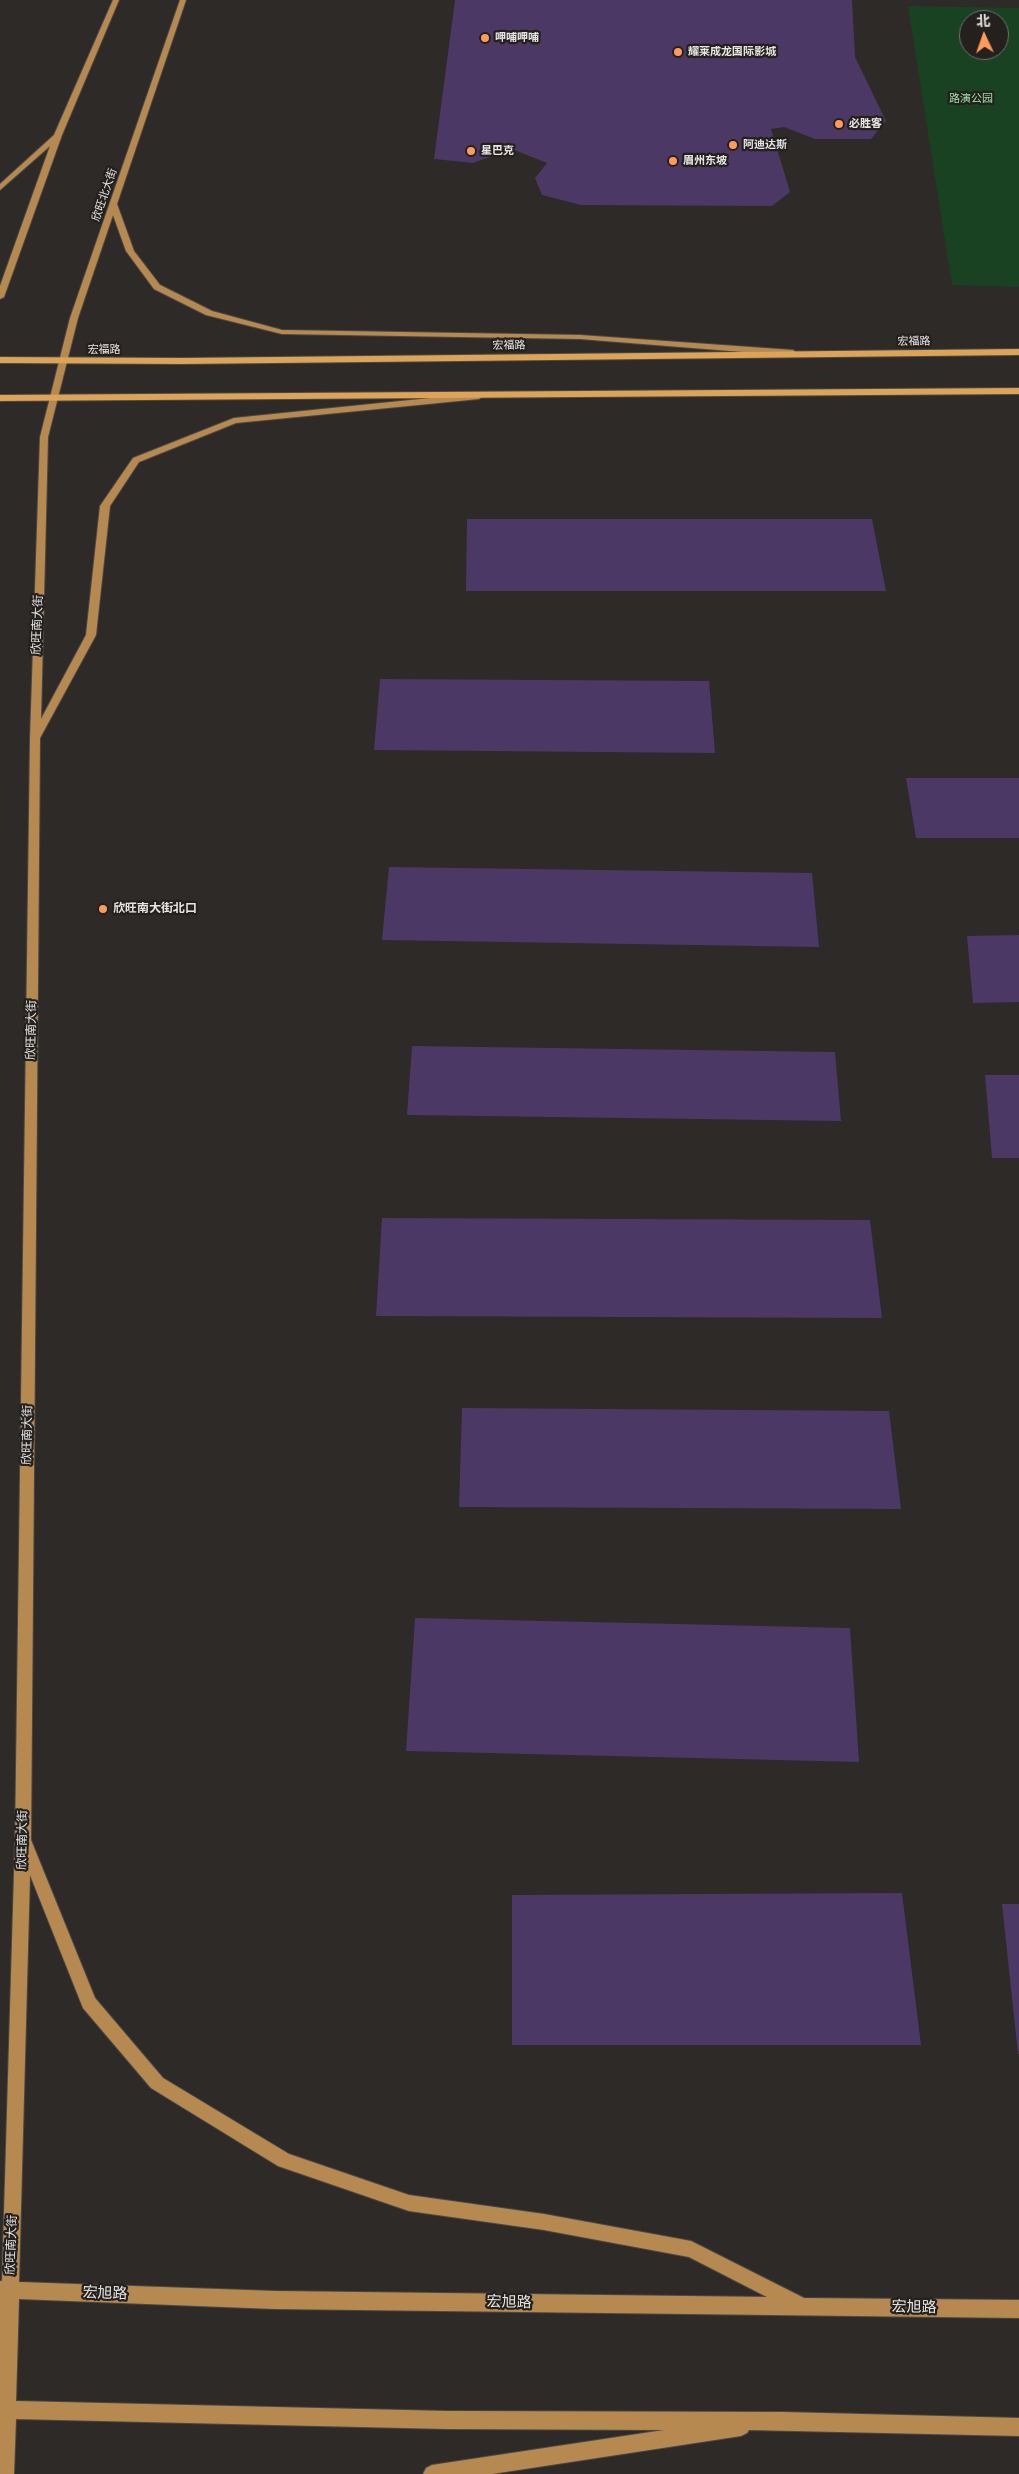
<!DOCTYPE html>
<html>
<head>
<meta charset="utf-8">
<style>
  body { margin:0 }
  #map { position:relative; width:1019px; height:2474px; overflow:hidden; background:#2d2a28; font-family:"Roboto Condensed","Noto Sans SC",sans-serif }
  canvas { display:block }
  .north { position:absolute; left:959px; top:10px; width:50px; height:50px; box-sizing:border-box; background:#23201e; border:1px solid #716f6d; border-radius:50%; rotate:357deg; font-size:14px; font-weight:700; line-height:20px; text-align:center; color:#e7e5e3 }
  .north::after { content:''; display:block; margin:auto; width:18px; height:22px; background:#fe9b58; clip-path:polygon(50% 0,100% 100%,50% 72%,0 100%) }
</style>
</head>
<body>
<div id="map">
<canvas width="1019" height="2474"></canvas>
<div class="north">北</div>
</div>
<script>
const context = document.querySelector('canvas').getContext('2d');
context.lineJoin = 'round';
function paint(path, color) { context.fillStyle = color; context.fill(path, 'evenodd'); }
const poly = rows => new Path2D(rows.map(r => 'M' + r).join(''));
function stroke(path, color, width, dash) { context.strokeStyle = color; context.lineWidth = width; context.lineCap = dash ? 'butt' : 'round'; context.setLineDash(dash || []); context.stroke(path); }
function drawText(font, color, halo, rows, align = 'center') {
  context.font = font + ' "Roboto Condensed","Noto Sans SC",sans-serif'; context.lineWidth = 4.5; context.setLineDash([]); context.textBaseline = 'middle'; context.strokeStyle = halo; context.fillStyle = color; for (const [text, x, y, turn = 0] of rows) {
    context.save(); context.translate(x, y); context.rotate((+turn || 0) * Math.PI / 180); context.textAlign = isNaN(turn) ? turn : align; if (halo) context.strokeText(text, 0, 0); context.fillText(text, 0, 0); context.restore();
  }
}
paint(poly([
  [908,6,1019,8,1019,287,952,285],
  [969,20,999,20,999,50,969,50]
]), '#194223');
paint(poly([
  [455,0,852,0,855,57,886,121,871,139,815,139,784,127,771,129,790,192,772,206,581,205,542,195,535,178,547,163,512,149,473,163,434,159],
  [467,519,872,519,886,591,466,591],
  [380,679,709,681,715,753,374,750],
  [906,778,1019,778,1019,838,916,838],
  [389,867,812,873,819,947,382,940],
  [1019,935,1019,1002,973,1003,967,936],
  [412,1046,835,1052,841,1121,407,1115],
  [985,1075,1019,1075,1019,1158,992,1158],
  [382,1218,870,1220,882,1318,376,1316],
  [462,1408,889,1411,901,1509,459,1507],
  [415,1618,850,1628,859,1762,406,1751],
  [902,1893,921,2045,512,2045,512,1895],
  [1002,1904,1019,1904,1019,2054,1018,2054]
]), '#4c3864');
const secondary = poly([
  [113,0,119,0,62,135,4,297,0,299,0,286,50,146,0,190,0,184,54,135,113,0],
  [180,0,186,0,117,204,134,251,160,285,212,311,282,330,580,335,793,350,797,353,793,356,580,339,282,334,206,315,154,289,126,251,113,215,78,318,48,437,41,719,86,635,100,506,133,458,234,418,479,393,483,396,479,399,236,423,139,462,110,506,96,635,40,738,31,1840,95,1998,163,2078,289,2154,409,2195,544,2214,691,2241,804,2298,1019,2300,1019,2318,275,2309,19,2299,16,2401,447,2411,783,2412,1019,2418,1019,2436,749,2430,747,2433,741,2436,492,2474,423,2474,426,2468,432,2465,664,2430,447,2429,16,2419,14,2474,0,2474,0,2281,2,2281,15,1840,30,739,40,437,70,318,180,0],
  [30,1875,83,2008,151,2088,278,2166,409,2211,544,2230,689,2257,767,2297,275,2291,19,2282,30,1875]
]);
const primary = poly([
  [1019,349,1019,355,182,364,0,363,0,357,182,358,1019,349],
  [1019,388,1019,394,0,401,0,395,1019,388]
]);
stroke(secondary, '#4b4846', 2);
stroke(primary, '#4b4846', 2);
paint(secondary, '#b68950');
paint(primary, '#dda357');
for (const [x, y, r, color] of [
  [485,38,5,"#fe9b58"],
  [678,52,5,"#fe9b58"],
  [839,124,5,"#fe9b58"],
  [733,145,5,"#fe9b58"],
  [471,151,5,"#fe9b58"],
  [673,161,5,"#fe9b58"],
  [103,909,5,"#fe9b58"]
]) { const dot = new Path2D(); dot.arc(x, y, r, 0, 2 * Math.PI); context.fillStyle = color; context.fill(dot); stroke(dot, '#23201e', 2); }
drawText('bold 11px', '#e7e5e3', '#23201e', [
  ["呷哺呷哺",495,38],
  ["耀莱成龙国际影城",688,52],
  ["必胜客",849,124],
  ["阿迪达斯",743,145],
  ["星巴克",481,151],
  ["眉州东坡",683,161]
], 'left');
drawText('11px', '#9ae0a6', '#23201e', [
  ["路演公园",971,99]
]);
drawText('11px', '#e7e5e3', '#23201e', [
  ["欣旺北大街",105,195,-71],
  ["宏福路",914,342,-1],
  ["宏福路",509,346,-1],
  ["宏福路",104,350]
]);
drawText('12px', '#e7e5e3', '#23201e', [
  ["欣旺南大街",38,625,-88],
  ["欣旺南大街",32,1030,-89],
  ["欣旺南大街",28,1435,-89],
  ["欣旺南大街",23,1840,-89],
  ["欣旺南大街",12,2245,-88]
]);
drawText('bold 12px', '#e7e5e3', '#23201e', [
  ["欣旺南大街北口",113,909]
], 'left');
drawText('15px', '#e7e5e3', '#23201e', [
  ["宏旭路",105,2294,2],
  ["宏旭路",509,2303,1],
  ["宏旭路",914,2308,1]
]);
</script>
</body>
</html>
